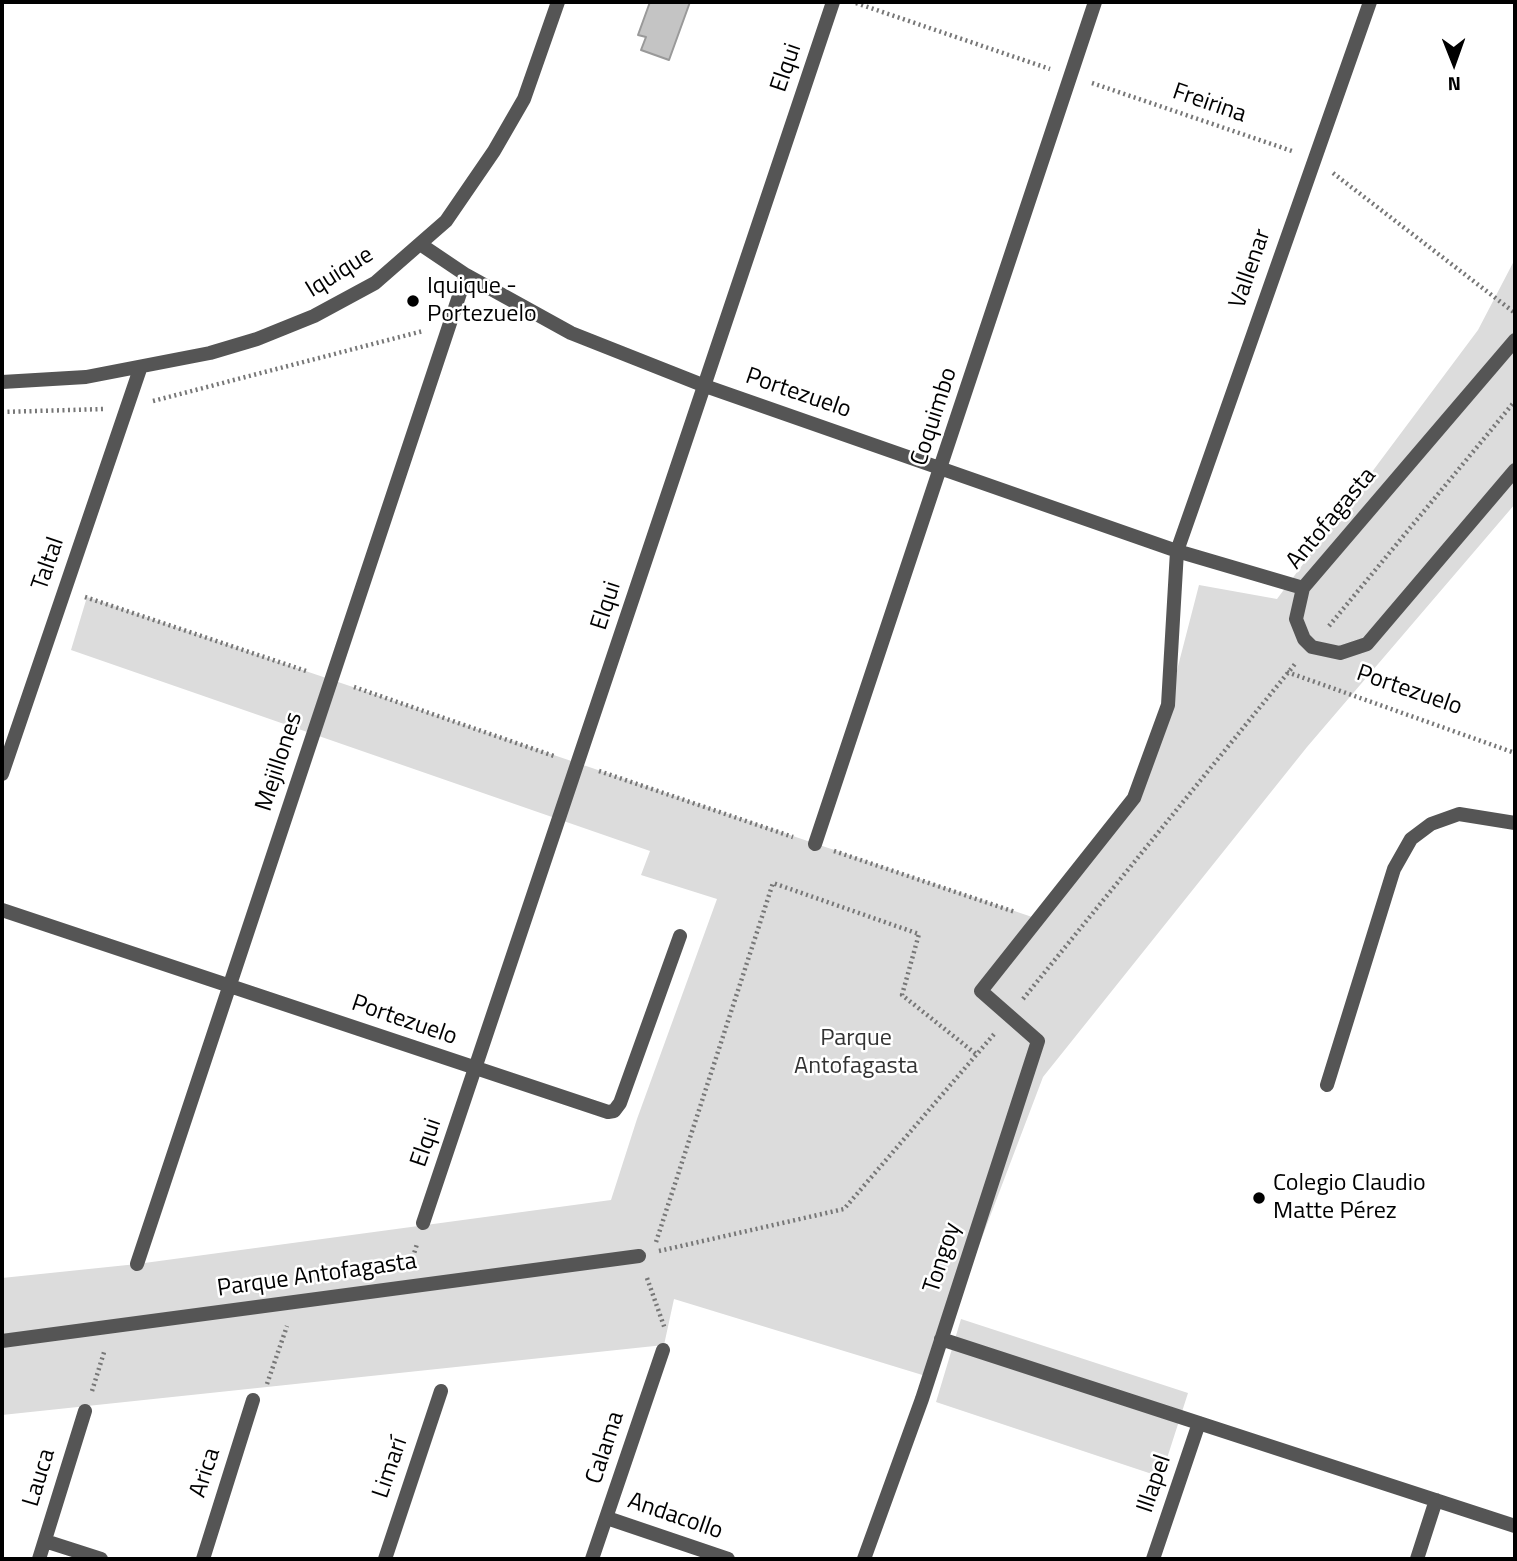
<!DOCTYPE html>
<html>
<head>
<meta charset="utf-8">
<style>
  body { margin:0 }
  #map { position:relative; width:1517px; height:1561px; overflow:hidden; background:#fff; font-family:"Titillium Web",sans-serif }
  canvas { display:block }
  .frame { position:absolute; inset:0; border:4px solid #000; pointer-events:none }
  .north { position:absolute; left:1419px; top:28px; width:70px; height:70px; -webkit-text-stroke:5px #fff; paint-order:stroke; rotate:179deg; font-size:19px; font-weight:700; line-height:28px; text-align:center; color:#000 }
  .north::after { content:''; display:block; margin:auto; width:24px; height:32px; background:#000; clip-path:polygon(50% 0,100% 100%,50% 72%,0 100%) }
</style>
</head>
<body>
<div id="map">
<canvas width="1517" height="1561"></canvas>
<div class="frame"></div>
<div class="north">N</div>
</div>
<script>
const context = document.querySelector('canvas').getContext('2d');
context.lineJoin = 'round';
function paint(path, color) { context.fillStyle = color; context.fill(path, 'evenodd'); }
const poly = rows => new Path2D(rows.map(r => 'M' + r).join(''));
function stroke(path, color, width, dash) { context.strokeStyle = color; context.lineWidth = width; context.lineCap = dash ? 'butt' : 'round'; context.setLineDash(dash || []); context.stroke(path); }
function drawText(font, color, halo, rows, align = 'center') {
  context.font = font + ' "Titillium Web",sans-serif'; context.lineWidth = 5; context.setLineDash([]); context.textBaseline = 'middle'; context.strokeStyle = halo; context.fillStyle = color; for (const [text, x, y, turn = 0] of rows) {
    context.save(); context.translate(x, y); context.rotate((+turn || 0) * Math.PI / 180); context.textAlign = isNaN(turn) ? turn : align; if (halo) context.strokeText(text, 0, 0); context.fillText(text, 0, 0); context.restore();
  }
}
paint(poly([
  [1515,259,1515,504,1307,747,1043,1077,929,1377,674,1299,664,1345,2,1415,2,1278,137,1264,611,1200,637,1119,717,899,641,875,650,851,71,650,87,597,1038,919,1134,798,1168,705,1199,585,1277,599,1478,330],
  [961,1319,1188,1393,1161,1477,936,1402]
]), '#dcdcdc');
const building = poly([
  [650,2,690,2,669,60,641,50,646,37,638,35,650,2]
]);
paint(building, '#c4c4c4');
stroke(building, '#999', 2);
stroke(poly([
  [856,3,1050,69],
  [1092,83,1292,151],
  [1333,173,1515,313],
  [153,401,423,331],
  [2,412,104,409],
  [85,597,309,672],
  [1329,626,1515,401],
  [1287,672,1515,753],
  [354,687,554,756],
  [599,771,793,837],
  [834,851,1015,912],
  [1023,999,1295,664],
  [656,1242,773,883,919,934,902,995,976,1054],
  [659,1251,844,1209,995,1033],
  [411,1263,417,1244],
  [647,1278,665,1329],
  [267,1384,287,1326],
  [92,1391,105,1349]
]), '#777', 4.5, [2, 3.5]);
stroke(poly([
  [1327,1085,1394,869,1411,839,1431,824,1459,814,1515,823]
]), '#555', 14);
stroke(poly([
  [420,244,466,275,571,333,705,386,1177,551,1303,588],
  [1515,340,1303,588,1296,619,1304,639,1312,647,1340,653,1367,644,1515,470],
  [2,382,86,377,210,353,257,339,314,316,375,283,446,221,494,151,524,99,558,2],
  [2,774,140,369],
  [815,844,1095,2],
  [2,910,608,1112,614,1111,620,1103,680,936],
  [423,1223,833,2],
  [137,1264,466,275],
  [941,1339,1515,1526],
  [2,1341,639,1256],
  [607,1518,728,1559],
  [45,1541,101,1559],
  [39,1559,85,1411],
  [203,1559,253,1400],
  [385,1559,441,1391],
  [592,1559,663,1350],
  [864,1559,922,1399,1038,1041,981,991,1134,798,1168,705,1177,551,1370,2],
  [1153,1559,1199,1423],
  [1417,1559,1436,1500]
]), '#555', 14);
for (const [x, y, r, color] of [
  [413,301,7,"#000"],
  [1259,1198,7,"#000"]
]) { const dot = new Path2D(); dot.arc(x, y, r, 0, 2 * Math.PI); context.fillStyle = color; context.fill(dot); stroke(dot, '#fff', 2.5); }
drawText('24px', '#000', '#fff', [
  ["Elqui",787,68,-71],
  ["Freirina",1209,104,19],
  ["Vallenar",1251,269,-71],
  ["Iquique",340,273,-32],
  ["Portezuelo",798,394,19],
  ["Coquimbo",935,417,-72],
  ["Antofagasta",1332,519,-50],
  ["Taltal",49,564,-71],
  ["Elqui",607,606,-72],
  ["Portezuelo",1409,691,19],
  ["Mejillones",280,762,-72],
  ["Portezuelo",404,1021,19],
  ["Elqui",427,1143,-71],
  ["Tongoy",943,1258,-72],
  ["Parque Antofagasta",317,1276,-8],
  ["Calama",606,1448,-72],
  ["Limarí",391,1468,-71],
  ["Arica",206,1473,-72],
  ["Lauca",40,1478,-73],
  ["Illapel",1155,1484,-71],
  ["Andacollo",675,1517,19]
]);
drawText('24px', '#000', '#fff', [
  ["Iquique -",427,287],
  ["Portezuelo",427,315],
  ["Colegio Claudio",1273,1184],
  ["Matte Pérez",1273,1212]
], 'left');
drawText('24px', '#333', '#fff', [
  ["Parque",856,1039],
  ["Antofagasta",856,1067]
]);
</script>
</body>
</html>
